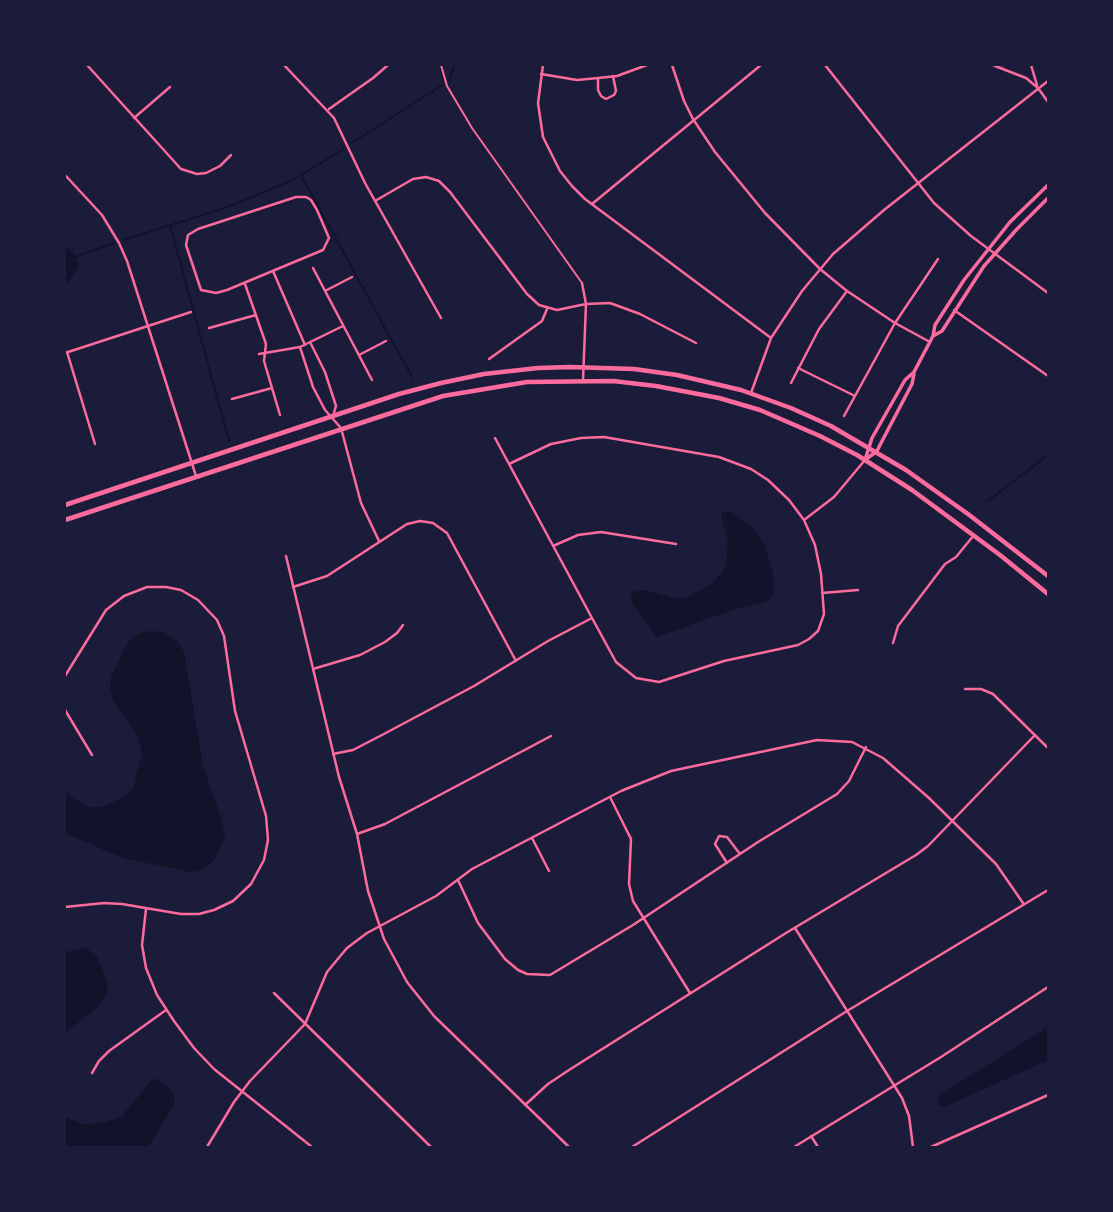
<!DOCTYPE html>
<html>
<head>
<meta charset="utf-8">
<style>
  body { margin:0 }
  #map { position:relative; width:1113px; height:1212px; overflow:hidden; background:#1b1b3a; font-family:"IBM Plex Sans",sans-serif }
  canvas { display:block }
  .frame { position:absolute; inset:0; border:66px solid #1b1b3a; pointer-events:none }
</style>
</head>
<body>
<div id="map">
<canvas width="1113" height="1212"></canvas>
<div class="frame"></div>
</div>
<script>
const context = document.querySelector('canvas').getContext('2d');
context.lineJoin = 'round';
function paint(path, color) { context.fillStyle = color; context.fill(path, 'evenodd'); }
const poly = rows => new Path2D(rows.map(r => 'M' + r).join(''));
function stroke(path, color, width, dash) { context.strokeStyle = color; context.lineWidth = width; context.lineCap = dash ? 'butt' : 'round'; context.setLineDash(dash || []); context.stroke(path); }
paint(poly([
  [65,246,73,252,79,267,65,286],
  [731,511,754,529,764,544,773,573,773,597,766,602,732,610,657,637,631,601,631,597,634,591,645,590,674,598,688,597,712,584,726,567,728,540,721,516,723,512],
  [149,631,164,632,177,641,184,652,203,766,221,817,225,837,215,859,204,869,191,872,123,858,65,833,65,792,87,807,100,807,120,799,133,789,142,754,138,736,114,702,110,690,111,677,128,642,138,634],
  [86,948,98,958,108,985,106,995,98,1007,65,1033,65,952],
  [1048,1027,1048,1060,944,1107,939,1105,938,1096],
  [154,1078,166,1085,175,1096,174,1104,148,1147,65,1147,65,1117,83,1124,101,1123,121,1117]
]), '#12122b');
stroke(poly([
  [449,81,454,65],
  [352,143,442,85],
  [302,177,412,377],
  [170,225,229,441],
  [123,240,225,208,291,181,344,149],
  [75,257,114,243],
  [989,500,1048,455]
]), '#12122b', 2);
stroke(poly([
  [441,65,447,86,472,128,582,283]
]), '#ff6b9d', 2);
stroke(poly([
  [87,65,181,169,197,174,206,173,220,166,231,155],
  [284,65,334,118,365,183,441,318],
  [543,65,538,103,543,137,560,171,572,186,585,199,771,338],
  [672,65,684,101,693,119,715,152,765,213,820,269,847,291,895,323,930,342],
  [825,65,934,203,971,236,1048,293],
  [992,65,1004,65],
  [1031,65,1037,85],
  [995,66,1026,78,1038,88,1048,102],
  [541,74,577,80,598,78,617,76,647,65],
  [598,78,598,90,601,96,606,99,614,95,616,91,613,76],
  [329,109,373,78,388,65],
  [134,118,170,87],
  [65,175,102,215,119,243,127,261,196,476],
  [296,197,306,197,311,200,317,210,329,238,323,250,227,290,216,293,201,290,186,245,188,235,198,229,296,197],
  [375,201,413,179,426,177,439,181,450,192,527,294,539,305,557,310,586,304,610,303,640,314,696,343],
  [592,204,761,65],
  [313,268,372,380],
  [273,271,305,345],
  [582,283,586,304,583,380],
  [245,284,266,344,264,361,280,415],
  [325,291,352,277],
  [954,310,1048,376],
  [209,328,256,315],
  [311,344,325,372,336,406,333,416],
  [300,347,313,387,325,410,341,428,361,503,379,541],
  [67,352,95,444],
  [65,353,191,312],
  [259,354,300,347,343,326],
  [359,355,386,341],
  [489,359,542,321,547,309],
  [798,368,855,396],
  [791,383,819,329,847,291],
  [751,393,771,338,802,291,833,254,884,210,1048,81],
  [232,399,272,388],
  [844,416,895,323,938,259],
  [495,438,592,618,616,662,636,678,659,682,724,661,798,645,809,639,818,631,824,614,821,574,815,545,804,520,789,500,768,480,751,469,719,457,604,437,581,438,551,444,509,464],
  [804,520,834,497,865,460],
  [553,546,578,535,601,532,676,544],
  [286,556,339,777,357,834,368,891,384,939,407,982,434,1016,569,1147],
  [293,587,327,576,407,524,420,521,433,523,447,533,516,661],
  [822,593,858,590],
  [893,643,898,626,945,564,956,557,974,535],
  [313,669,360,655,385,642,397,633,403,625],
  [65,676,106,610,124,596,147,587,166,587,181,590,198,600,217,620,224,636,235,711,266,816,268,840,264,860,251,884,233,901,214,910,199,914,181,914,122,904,104,903,65,907],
  [965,689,981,689,993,694,1048,748],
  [65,710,92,755],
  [333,754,353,750,382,735,474,686,548,641,592,618],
  [610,797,631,839,629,884,633,901,690,993],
  [357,834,385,824,551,736],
  [532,838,549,871],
  [727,863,715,844,719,836,727,837,740,854],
  [458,880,478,923,505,959,518,970,527,974,550,975,633,925,758,842,837,794,849,781,866,747],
  [146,909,142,945,146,968,157,995,174,1021,194,1048,214,1069,312,1147],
  [795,928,902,1098,909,1116,913,1147],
  [274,993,431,1147],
  [92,1073,99,1061,109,1051,166,1010],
  [525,1105,548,1084,569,1070,786,933,916,855,928,846,1035,735],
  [811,1136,818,1147],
  [207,1147,234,1102,250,1081,305,1024,327,972,347,948,367,933,436,896,472,869,621,791,671,771,817,740,852,742,883,758,929,798,996,864,1023,903],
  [632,1147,847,1011,1048,890],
  [794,1147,941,1057,1048,987],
  [931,1147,1048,1095]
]), '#ff6b9d', 2.5);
stroke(poly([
  [933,336,942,331,984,266,1017,229,1048,198],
  [865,460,872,438,905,380,914,372,933,336,935,325,964,280,1010,222,1048,185],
  [865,460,877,451,881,443,912,384,914,374]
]), '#ff6b9d', 3.5);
stroke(poly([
  [65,505,399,394,441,383,484,374,538,368,570,367,634,369,677,375,741,390,791,408,831,426,906,470,968,514,1048,576],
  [65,520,443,396,527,382,613,381,656,386,719,398,760,410,820,436,857,455,912,490,1000,555,1048,594]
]), '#ff6b9d', 4.5);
</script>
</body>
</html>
